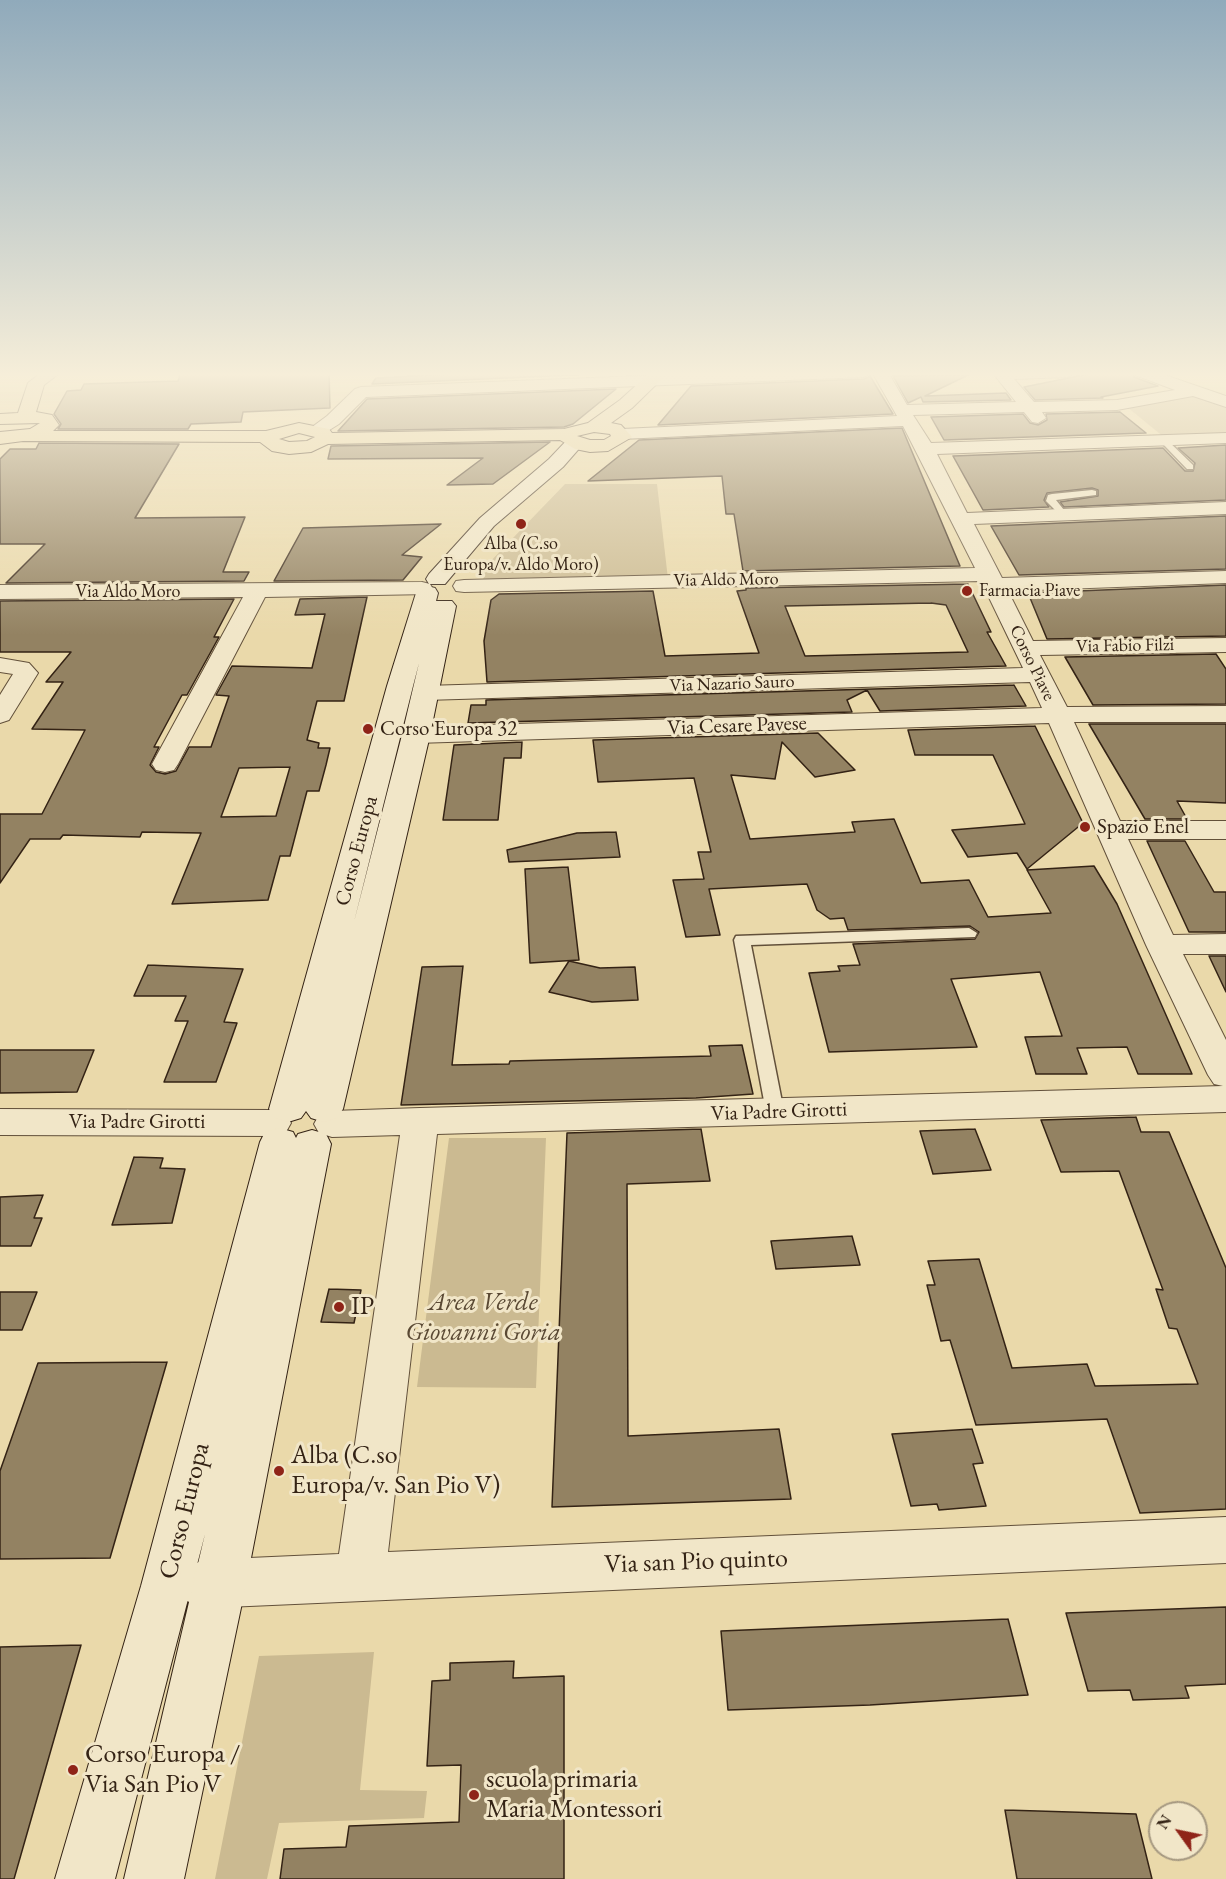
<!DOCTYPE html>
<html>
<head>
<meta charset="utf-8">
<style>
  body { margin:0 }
  #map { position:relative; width:1226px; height:1879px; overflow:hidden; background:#ead9aa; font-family:"EB Garamond",serif }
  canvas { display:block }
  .north { position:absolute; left:1148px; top:1801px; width:60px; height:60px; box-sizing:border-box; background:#f1e6c8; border:2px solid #a59880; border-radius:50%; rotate:303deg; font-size:16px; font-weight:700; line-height:24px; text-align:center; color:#342315 }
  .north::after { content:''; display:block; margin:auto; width:21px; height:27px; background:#8f2418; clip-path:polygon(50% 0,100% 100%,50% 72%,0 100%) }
</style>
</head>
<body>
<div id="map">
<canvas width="1226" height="1879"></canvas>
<div class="north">N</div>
</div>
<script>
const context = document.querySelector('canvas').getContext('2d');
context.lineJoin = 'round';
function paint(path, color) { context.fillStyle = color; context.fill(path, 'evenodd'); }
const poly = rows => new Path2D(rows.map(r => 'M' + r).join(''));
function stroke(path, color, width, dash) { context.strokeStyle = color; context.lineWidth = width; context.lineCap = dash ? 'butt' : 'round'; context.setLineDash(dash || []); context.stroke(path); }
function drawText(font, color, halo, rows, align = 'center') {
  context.font = font + ' "EB Garamond",serif'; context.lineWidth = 6; context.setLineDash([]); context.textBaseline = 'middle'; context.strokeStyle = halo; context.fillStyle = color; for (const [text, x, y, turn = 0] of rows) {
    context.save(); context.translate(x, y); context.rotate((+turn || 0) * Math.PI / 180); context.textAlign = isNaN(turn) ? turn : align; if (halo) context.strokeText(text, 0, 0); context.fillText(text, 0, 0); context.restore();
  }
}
paint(poly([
  [1192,396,1226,408,1226,434,1165,438,1127,407],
  [565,484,657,484,668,579,483,580,485,567],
  [449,1138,546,1138,536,1388,417,1387],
  [374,1652,360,1790,427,1791,424,1818,279,1823,267,1879,215,1879,259,1656]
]), '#cbba91');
const building = poly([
  [181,372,329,372,330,408,243,412,241,422,191,424,188,429,58,429,61,424,54,414,67,391,81,390,84,384,178,381,181,372],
  [489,372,638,372,372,384,376,378,489,372],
  [1098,372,1131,372,1134,377,1158,386,1101,397,1103,398,1035,400,1024,387,1098,372],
  [968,375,925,396,1006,393,1011,400,923,402,921,397,908,403,893,376,968,375],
  [870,376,893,414,658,425,691,386,864,379,870,376],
  [616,389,573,424,564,427,338,431,367,399,616,389],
  [1120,412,1146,433,944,440,931,417,1023,414,1030,423,1038,425,1047,420,1046,414,1120,412],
  [902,428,960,566,743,571,734,514,726,514,722,476,588,481,639,440,902,428],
  [550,442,493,484,447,485,483,458,328,459,331,446,550,442],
  [39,443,179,444,135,518,245,517,223,572,249,572,244,581,6,583,45,544,0,544,0,459,10,449,36,449,39,443],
  [1226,445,1226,500,1064,507,1060,502,1098,496,1098,490,1092,488,1047,493,1044,500,1049,507,983,510,953,456,1163,448,1185,471,1193,471,1195,463,1178,448,1226,445],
  [1226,516,1226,569,1019,575,991,526,1226,516],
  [441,524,402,555,422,557,403,580,274,581,303,528,441,524],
  [968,584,991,632,987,632,1006,666,487,682,484,641,491,600,499,594,653,591,665,656,759,653,737,591,746,590,746,588,968,584],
  [931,603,946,605,968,652,805,656,785,606,931,603],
  [1226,585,1226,636,1047,639,1028,593,1226,585],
  [367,597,344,701,317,701,307,740,319,743,318,748,330,748,326,765,319,791,307,791,290,856,280,856,268,900,172,904,201,833,142,832,140,837,63,835,60,839,30,839,0,883,0,814,42,814,85,730,32,729,63,682,46,682,71,652,0,652,0,601,234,599,214,637,219,637,187,695,182,695,154,747,159,747,150,765,156,772,165,774,176,771,189,747,211,747,229,696,216,695,232,666,312,668,325,614,295,615,300,599,367,597],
  [290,767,276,816,221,817,239,768,290,767],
  [1216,654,1226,669,1226,704,1093,705,1065,657,1216,654],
  [1014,685,1026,706,880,711,867,690,847,700,852,712,468,723,471,705,486,705,486,700,1014,685],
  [1089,724,1226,724,1226,803,1177,801,1187,819,1145,819,1089,724],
  [1035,726,1083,823,1027,869,1017,853,968,857,952,830,1025,824,993,755,915,755,908,730,1035,726],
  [818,733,855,770,815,777,782,742,775,779,731,775,750,839,855,832,852,822,894,819,921,883,969,880,988,917,1051,913,1027,870,1094,866,1117,904,1192,1074,1138,1074,1127,1047,1077,1048,1087,1074,1036,1074,1025,1037,1062,1036,1040,972,951,979,977,1047,829,1052,809,973,840,971,838,966,860,965,853,944,975,939,979,932,970,926,848,930,844,918,830,919,817,910,807,884,709,889,720,935,686,937,673,880,704,879,698,852,711,852,694,778,598,782,593,740,818,733],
  [522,742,521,758,504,758,498,820,443,820,454,745,522,742],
  [616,832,620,857,509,862,507,850,577,833,616,832],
  [1147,841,1185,841,1214,892,1226,892,1226,932,1189,932,1147,841],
  [568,867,579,960,530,963,525,869,568,867],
  [1209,956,1226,956,1226,992,1209,956],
  [569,961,600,968,635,967,638,1000,592,1002,549,992,569,961],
  [148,965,243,969,224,1022,237,1023,216,1082,164,1082,188,1021,175,1021,186,996,134,996,148,965],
  [463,966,452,1065,509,1064,510,1061,711,1056,709,1046,742,1045,753,1094,696,1098,401,1105,422,967,463,966],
  [0,1050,94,1050,77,1092,0,1093,0,1050],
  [1136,1117,1141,1132,1169,1132,1226,1268,1226,1509,1140,1513,1107,1419,976,1425,950,1340,941,1341,927,1285,935,1285,928,1261,979,1259,1012,1368,1087,1364,1095,1386,1198,1384,1177,1329,1169,1328,1156,1289,1163,1290,1119,1171,1061,1172,1041,1120,1136,1117],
  [701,1129,710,1181,627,1184,628,1436,779,1429,791,1499,552,1507,567,1133,701,1129],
  [975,1129,991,1170,933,1174,920,1131,975,1129],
  [134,1157,163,1158,160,1168,185,1169,172,1223,112,1225,134,1157],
  [43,1195,34,1218,42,1218,31,1246,0,1246,0,1197,43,1195],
  [852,1236,860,1265,776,1269,771,1241,852,1236],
  [329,1289,361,1290,354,1323,321,1322,329,1289],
  [0,1292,37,1292,22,1330,0,1330,0,1292],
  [167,1362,110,1558,0,1559,0,1471,38,1363,167,1362],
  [972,1429,983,1463,973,1464,986,1506,939,1510,937,1504,911,1506,892,1434,972,1429],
  [1226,1607,1226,1684,1185,1686,1189,1698,1133,1700,1130,1690,1088,1691,1066,1613,1226,1607],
  [1008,1619,1028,1695,870,1705,728,1710,721,1631,1008,1619],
  [81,1645,14,1879,0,1879,0,1647,81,1645],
  [514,1661,513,1678,564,1676,564,1879,280,1879,284,1849,346,1847,349,1826,459,1822,461,1765,427,1766,432,1681,450,1680,450,1663,514,1661],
  [1005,1810,1136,1814,1152,1879,1017,1879,1005,1810]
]);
paint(building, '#938262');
stroke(building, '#342315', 1.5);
const lane = poly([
  [1166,439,1193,465,1193,469,1187,469,1163,444,1161,442,1166,439],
  [1092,490,1096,491,1096,495,1056,500,1068,515,1063,518,1046,501,1048,495,1052,494,1092,490],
  [969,928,977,933,975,937,751,945,784,1112,781,1117,767,1117,734,940,736,936,969,928]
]);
const street = poly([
  [744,372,872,372,864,377,366,397,339,424,323,434,311,434,308,430,327,416,355,389,361,387,744,372],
  [872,372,888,372,907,405,1016,402,992,372,1076,372,1068,377,1014,379,1034,402,1117,400,1175,390,1135,375,1133,372,1156,372,1226,396,1226,407,1193,396,1117,410,1042,412,1046,418,1038,423,1032,422,1024,412,913,415,931,443,1226,433,1226,443,937,454,967,513,1226,502,1226,514,974,524,1002,578,1226,571,1226,583,1008,591,1033,641,1226,638,1226,652,1040,655,1067,707,1226,706,1226,722,1074,722,1120,821,1226,821,1226,839,1128,839,1173,935,1226,934,1226,954,1183,954,1226,1040,1226,1112,437,1134,388,1552,1226,1517,1226,1563,204,1608,187,1601,179,1584,187,1567,204,1560,339,1554,400,1135,332,1137,319,1133,314,1124,319,1115,332,1111,420,1108,1223,1086,1214,1084,1208,1075,1146,945,1049,723,416,743,407,740,403,735,407,730,416,727,1042,708,1030,682,425,700,416,698,413,693,416,688,425,686,1023,668,981,581,464,592,456,591,453,586,456,581,464,580,975,568,903,426,622,439,613,434,622,429,897,416,872,372],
  [422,582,430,584,433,589,430,594,265,597,178,764,174,770,165,772,156,770,152,764,243,597,0,599,0,585,422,582],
  [0,658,29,663,38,673,9,720,0,723,0,695,13,674,0,672,0,658],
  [0,1109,273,1110,286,1114,291,1123,286,1132,273,1136,0,1135,0,1109]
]);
const secondary = poly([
  [575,437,584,443,563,467,494,526,445,584,429,584,426,579,429,574,480,518,549,459,568,439,575,437],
  [427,586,435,588,438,593,436,601,452,601,456,606,430,735,343,1109,337,1118,324,1122,311,1118,306,1111,301,1118,288,1122,275,1118,269,1109,387,686,416,593,419,588,427,586],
  [419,663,402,735,354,922,413,686,419,663],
  [279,1128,293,1132,296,1138,298,1134,312,1130,326,1134,331,1144,246,1584,184,1879,124,1879,205,1534,115,1879,55,1879,141,1586,260,1142,265,1132,279,1128]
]);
const primary = poly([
  [42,372,61,372,44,385,36,412,52,415,59,425,53,431,266,431,299,423,329,429,332,433,564,429,588,423,620,400,651,372,669,372,632,408,611,423,621,425,632,437,608,451,590,452,575,449,560,440,328,444,311,452,289,454,272,451,260,442,23,441,0,444,0,432,30,429,40,423,0,424,0,414,18,413,28,383,42,372],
  [594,432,610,434,611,436,604,440,590,440,577,436,594,432],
  [299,433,315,437,307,441,289,442,279,439,299,433]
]);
stroke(lane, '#62503a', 3);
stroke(street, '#62503a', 2);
stroke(secondary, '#342315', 2);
stroke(primary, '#342315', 2);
paint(lane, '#f1e6c8');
paint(street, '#f1e6c8');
paint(secondary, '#f1e6c8');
paint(primary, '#ead9aa');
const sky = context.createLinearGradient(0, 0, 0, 635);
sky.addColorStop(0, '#90aabb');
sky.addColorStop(0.59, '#f6eed9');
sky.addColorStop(1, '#f6eed900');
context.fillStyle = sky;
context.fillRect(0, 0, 1226, 635);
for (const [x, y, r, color] of [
  [521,524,6,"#8f2418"],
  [967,591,6,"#8f2418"],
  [368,729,6,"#8f2418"],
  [1085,827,6,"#8f2418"],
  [339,1307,6,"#8f2418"],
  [279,1471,6,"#8f2418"],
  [73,1770,6,"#8f2418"],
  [474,1795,6,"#8f2418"]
]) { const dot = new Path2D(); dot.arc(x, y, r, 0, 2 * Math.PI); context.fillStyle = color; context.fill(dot); stroke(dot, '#f1e6c8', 2); }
drawText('18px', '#342315', '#f1e6c8', [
  ["Alba (C.so",521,544],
  ["Europa/v. Aldo Moro)",521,565],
  ["Farmacia Piave",979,591,"left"]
]);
drawText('18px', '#342315', '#f1e6c8', [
  ["Via Aldo Moro",726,580,-1],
  ["Via Aldo Moro",128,592],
  ["Via Fabio Filzi",1125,646,-1],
  ["Corso Piave",1032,663,64],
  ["Via Nazario Sauro",732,684,-2]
]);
drawText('21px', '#342315', '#f1e6c8', [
  ["Via Cesare Pavese",737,726,-2],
  ["Corso Europa",357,851,-75],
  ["Via Padre Girotti",779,1112,-2],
  ["Via Padre Girotti",137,1122]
]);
drawText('21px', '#342315', '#f1e6c8', [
  ["Corso Europa 32",380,729],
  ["Spazio Enel",1097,827]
], 'left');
drawText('italic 26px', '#5a4934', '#f1e6c8', [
  ["Area Verde",483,1303],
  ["Giovanni Goria",483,1333]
]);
drawText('26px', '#342315', '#f1e6c8', [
  ["IP",351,1307],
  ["Alba (C.so",291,1456],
  ["Europa/v. San Pio V)",291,1486],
  ["Corso Europa /",85,1755],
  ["Via San Pio V",85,1785],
  ["scuola primaria",486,1780],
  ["Maria Montessori",486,1810]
], 'left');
drawText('26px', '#342315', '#f1e6c8', [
  ["Corso Europa",185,1511,-76],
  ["Via san Pio quinto",696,1562,-2]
]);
</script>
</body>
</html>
